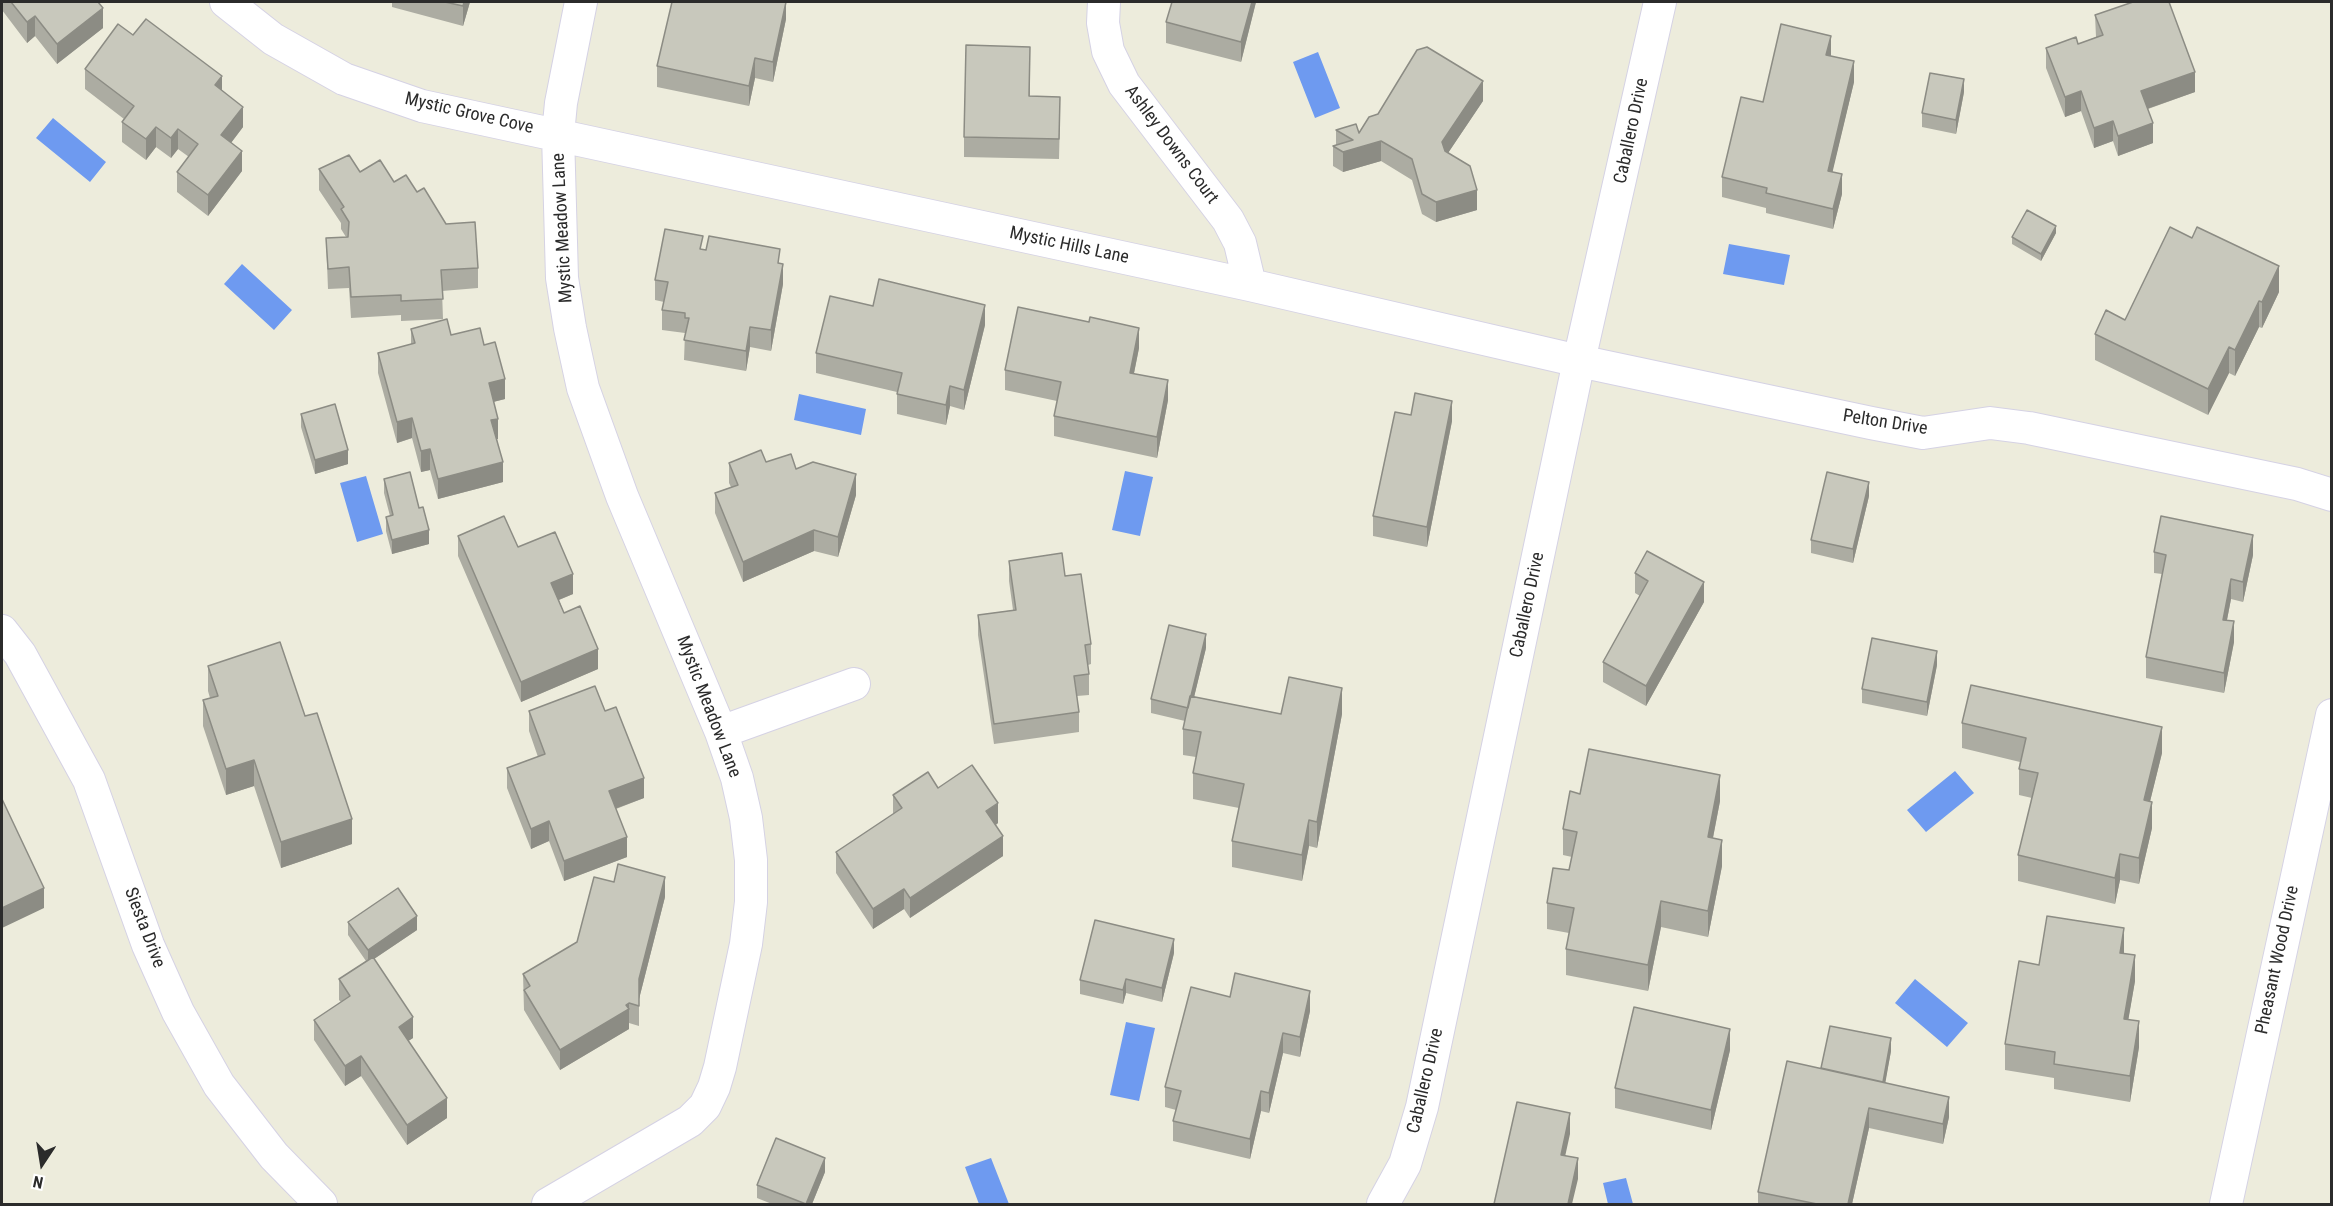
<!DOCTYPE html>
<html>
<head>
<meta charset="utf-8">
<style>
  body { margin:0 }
  #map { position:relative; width:2333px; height:1206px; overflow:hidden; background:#edecdc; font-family:"Roboto Condensed",sans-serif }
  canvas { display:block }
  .frame { position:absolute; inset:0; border:3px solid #2b2b2b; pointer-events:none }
  .north { position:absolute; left:12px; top:1134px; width:60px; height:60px; -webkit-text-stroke:4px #fff; paint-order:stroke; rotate:192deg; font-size:16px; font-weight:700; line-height:24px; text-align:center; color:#2b2b2b }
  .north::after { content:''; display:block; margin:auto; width:21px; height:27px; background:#2b2b2b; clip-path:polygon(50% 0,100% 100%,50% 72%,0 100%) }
</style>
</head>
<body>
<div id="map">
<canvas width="2333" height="1206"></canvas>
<div class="frame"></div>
<div class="north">N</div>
</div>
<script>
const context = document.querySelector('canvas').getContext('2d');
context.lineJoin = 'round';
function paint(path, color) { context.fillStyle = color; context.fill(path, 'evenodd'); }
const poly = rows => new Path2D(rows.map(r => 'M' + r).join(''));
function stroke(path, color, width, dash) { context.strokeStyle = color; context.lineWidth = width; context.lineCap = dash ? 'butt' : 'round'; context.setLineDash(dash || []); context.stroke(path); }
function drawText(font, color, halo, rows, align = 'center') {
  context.font = font + ' "Roboto Condensed",sans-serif'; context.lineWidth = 6; context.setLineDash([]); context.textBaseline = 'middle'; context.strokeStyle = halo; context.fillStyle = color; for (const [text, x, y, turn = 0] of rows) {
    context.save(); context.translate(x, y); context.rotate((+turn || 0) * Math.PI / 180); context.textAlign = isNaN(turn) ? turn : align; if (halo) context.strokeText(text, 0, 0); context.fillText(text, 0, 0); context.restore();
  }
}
paint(poly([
  [1318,52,1340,108,1315,118,1293,62],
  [53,118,106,162,90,182,36,138],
  [1729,244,1790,255,1784,285,1723,274],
  [242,264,292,310,274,330,224,284],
  [799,394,866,409,861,435,794,420],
  [1125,471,1153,477,1140,536,1112,530],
  [366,476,383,534,357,542,340,483],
  [1955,771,1974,793,1926,832,1907,810],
  [1915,979,1968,1023,1947,1047,1895,1003],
  [1126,1022,1155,1028,1139,1101,1110,1095],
  [991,1158,1009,1204,979,1204,965,1167],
  [1626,1178,1633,1204,1608,1204,1603,1183]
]), '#6e9af0');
const street = poly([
  [226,2,273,39,344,79,422,106,1250,285,1579,361,1871,423,1923,433,1990,423,2029,428,2297,484,2332,495],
  [1104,2,1103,23,1108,51,1124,84,1228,220,1240,243,1250,285],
  [2,631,20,654,89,780,148,945,178,1012,219,1085,274,1156,321,1204],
  [721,732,854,684],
  [548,1204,690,1121,705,1106,714,1087,720,1067,746,944,751,902,751,860,746,818,737,778,721,732,622,496,583,388,570,328,562,278,558,134,561,103,581,2],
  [1383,1204,1405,1164,1422,1107,1579,361,1660,2],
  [2226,1204,2332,715]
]);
stroke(street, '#d5d2e4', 34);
stroke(street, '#fff', 32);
paint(poly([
  [2,2,98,2,103,28,57,64,35,36,27,43,2,10],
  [392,2,470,2,463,26,392,7],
  [786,2,786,19,773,82,755,78,749,106,657,87,657,66],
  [1256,2,1241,62,1166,43,1166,22],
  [2095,15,2195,92,2148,109,2153,143,2118,156,2113,141,2094,148,2081,111,2065,117,2046,68,2046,48,2078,44,2096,37],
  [133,35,222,90,243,127,231,143,242,171,208,216,177,192,177,172,189,157,178,149,171,158,156,147,146,160,122,142,122,122,124,119,85,89,85,69],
  [1831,56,1854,82,1832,172,1842,194,1833,229,1766,213,1766,208,1722,197,1722,177,1763,102],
  [1030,67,1030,96,1060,117,1059,159,964,157,964,137],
  [1964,92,1956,134,1922,127,1922,113],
  [1483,101,1448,153,1477,210,1436,222,1422,214,1412,180,1381,161,1343,172,1333,166,1333,146,1336,145,1336,130,1359,133],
  [319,169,360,172,394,182,417,192,446,224,478,268,478,288,442,291,443,319,401,321,401,315,351,318,349,288,328,289,326,238,346,237,341,229,341,223,319,190],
  [2056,233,2041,261,2012,244,2012,237],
  [703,249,780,263,783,284,771,351,750,347,746,371,684,360,685,333,662,330,662,310,664,302,655,300,655,280],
  [2279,292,2262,328,2259,327,2235,376,2229,373,2208,415,2095,360,2095,334,2125,320],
  [873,306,985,325,964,410,950,406,946,425,897,414,897,392,816,373,816,353],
  [411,329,451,335,484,345,505,399,493,402,498,439,497,439,503,482,438,499,430,470,421,472,412,438,397,443,378,373,378,353,411,344],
  [1139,348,1134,373,1168,400,1157,458,1054,436,1054,416,1057,401,1005,390,1005,370],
  [301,414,348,464,315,474,301,427],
  [1411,415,1452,421,1427,547,1373,536,1373,516],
  [766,462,796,469,856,495,838,557,814,551,743,582,715,513,715,493,731,487,729,483,729,463],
  [384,479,419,508,429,544,392,554,386,531,386,517,390,516,384,493],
  [1869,496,1853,563,1811,553,1811,540],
  [458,536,518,547,573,594,559,600,564,613,598,669,521,702,458,556],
  [2154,552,2253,555,2243,602,2231,599,2227,620,2234,642,2224,693,2146,678,2146,657,2162,574,2154,573],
  [1009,561,1065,576,1091,644,1091,664,1088,665,1089,674,1089,695,1077,696,1079,712,1079,732,994,744,978,635,978,615,1013,610,1009,581],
  [1635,573,1704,602,1646,706,1603,682,1603,662,1640,596,1635,593],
  [1206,648,1194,697,1281,714,1342,714,1317,848,1309,846,1302,881,1232,867,1232,841,1239,808,1193,799,1193,773,1196,757,1183,755,1183,729,1185,721,1151,713,1151,699],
  [1937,665,1927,716,1862,703,1862,689],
  [208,666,305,716,352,844,281,868,254,786,226,795,203,726,203,700,210,698,208,691],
  [529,711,605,711,644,798,616,809,627,857,564,881,549,841,531,849,507,788,507,768,538,757,529,731],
  [1962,723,2162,753,2150,801,2152,828,2139,884,2120,880,2115,904,2018,881,2018,855,2032,798,2019,795,2019,769,2020,762,1962,748],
  [938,788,998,823,996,825,1003,856,910,918,904,909,873,929,836,873,836,852,893,814,893,795],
  [1580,794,1720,801,1713,838,1722,866,1708,937,1661,927,1648,991,1566,975,1566,949,1569,933,1547,929,1547,903,1569,870,1572,857,1563,855,1563,829],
  [665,897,639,999,639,1026,629,1023,629,1029,560,1070,524,1010,523,974],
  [348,922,417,930,374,959,413,1038,408,1041,447,1118,407,1145,361,1076,345,1086,314,1040,314,1020,341,1002,339,1000,339,979,366,961,348,935],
  [1174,953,1162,1002,1126,993,1123,1004,1080,994,1080,980],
  [2124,954,2135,981,2128,1020,2139,1047,2130,1102,2054,1089,2054,1078,2005,1070,2005,1044,2039,965],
  [1230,997,1310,1011,1300,1057,1283,1053,1269,1113,1261,1111,1250,1159,1173,1141,1173,1121,1176,1110,1165,1107,1165,1087],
  [1730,1050,1711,1130,1615,1108,1615,1088],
  [1891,1051,1885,1082,1949,1117,1943,1144,1869,1128,1852,1204,1758,1204,1758,1192,1821,1068],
  [825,1172,812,1204,772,1204,757,1198,757,1185]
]), '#acaca2');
paint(poly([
  [464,2,470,2,463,26,463,6],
  [786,2,786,19,773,82,773,62],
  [1252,2,1256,2,1241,62,1241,42],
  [103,8,103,28,57,64,57,44],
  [35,16,35,36,27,43,27,22],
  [1831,36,1831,56,1826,55],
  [755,58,755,78,749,106,749,86],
  [1854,61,1854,82,1828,191,1828,171],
  [2195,72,2195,92,2141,111,2141,91],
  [222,76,222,97,215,85],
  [1964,79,1964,92,1956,134,1956,120],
  [1483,81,1483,101,1442,162,1442,142],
  [2081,91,2081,111,2065,117,2065,97],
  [243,107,243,127,221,156,221,135],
  [2113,121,2113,141,2094,148,2094,128],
  [2153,123,2153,143,2118,156,2118,136],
  [156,127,156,147,146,160,146,139],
  [178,129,178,149,171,158,171,138],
  [1381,141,1381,161,1343,172,1343,152],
  [242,151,242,171,208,216,208,195],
  [1842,174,1842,194,1833,229,1833,209],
  [1477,190,1477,210,1436,222,1436,202],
  [2056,226,2056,233,2041,261,2041,254],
  [783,264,783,284,771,351,771,330],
  [2279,266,2279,292,2262,328,2262,302],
  [2259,301,2259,327,2235,376,2235,350],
  [985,305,985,325,964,410,964,390],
  [750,327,750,347,746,371,746,351],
  [1139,328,1139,348,1130,393,1130,373],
  [2229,347,2229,373,2208,415,2208,389],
  [505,379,505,399,489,403,489,383],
  [1168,380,1168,400,1157,458,1157,437],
  [950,386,950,406,946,425,946,405],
  [1452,401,1452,421,1427,547,1427,527],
  [412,418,412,438,397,443,397,422],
  [498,419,498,439,491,440,491,420],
  [430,449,430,470,421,472,421,451],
  [348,450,348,464,315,474,315,460],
  [503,462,503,482,438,499,438,479],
  [856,474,856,495,838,557,838,537],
  [1869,482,1869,496,1853,563,1853,549],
  [429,530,429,544,392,554,392,540],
  [814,530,814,551,743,582,743,562],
  [2253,535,2253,555,2243,602,2243,582],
  [573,574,573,594,551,603,551,583],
  [2231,579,2231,599,2223,640,2223,620],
  [1704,582,1704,602,1646,706,1646,686],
  [2234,621,2234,642,2224,693,2224,673],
  [1206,634,1206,648,1188,722,1188,708],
  [598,649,598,669,521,702,521,682],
  [1937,651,1937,665,1927,716,1927,702],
  [1342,688,1342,714,1317,848,1317,822],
  [2162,727,2162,753,2144,826,2144,800],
  [254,760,254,786,226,795,226,769],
  [1720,775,1720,801,1708,863,1708,837],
  [644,778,644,798,609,811,609,791],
  [2152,802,2152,828,2139,884,2139,858],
  [998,803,998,823,986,831,986,811],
  [352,819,352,844,281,868,281,842],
  [1309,820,1309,846,1302,881,1302,855],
  [549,821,549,841,531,849,531,829],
  [1003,836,1003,856,910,918,910,898],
  [627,837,627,857,564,881,564,861],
  [1722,840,1722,866,1708,937,1708,911],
  [2120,854,2120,880,2115,904,2115,878],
  [665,877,665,897,639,999,639,979],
  [44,888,44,908,2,928,2,908],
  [904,889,904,909,873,929,873,909],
  [1661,901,1661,927,1648,991,1648,965],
  [417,916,417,930,368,963,368,950],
  [2124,928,2124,954,2120,953],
  [1174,939,1174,953,1162,1002,1162,988],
  [2135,955,2135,981,2124,1045,2124,1019],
  [1126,979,1126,993,1123,1004,1123,990],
  [1310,991,1310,1011,1300,1057,1300,1037],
  [629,1003,629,1029,560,1070,560,1050],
  [413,1017,413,1038,399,1047,399,1027],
  [2139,1021,2139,1047,2130,1102,2130,1076],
  [1730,1029,1730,1050,1711,1130,1711,1110],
  [1283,1033,1283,1053,1269,1113,1269,1093],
  [1891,1038,1891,1051,1883,1096,1883,1082],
  [361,1056,361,1076,345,1086,345,1066],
  [1261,1091,1261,1111,1250,1159,1250,1139],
  [1949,1097,1949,1117,1943,1144,1943,1124],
  [447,1098,447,1118,407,1145,407,1125],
  [1869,1108,1869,1128,1852,1204,1848,1204],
  [1570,1113,1570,1134,1561,1175,1561,1155],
  [825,1158,825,1172,812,1204,806,1204],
  [1578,1158,1578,1179,1572,1204,1568,1204]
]), '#8c8c84');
const building = poly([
  [11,2,98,2,103,8,57,44,35,16,27,22,11,2],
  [445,2,464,2,463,6,445,2],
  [672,2,786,2,773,62,755,58,749,86,657,66,672,2],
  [1172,2,1252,2,1241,42,1166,22,1172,2],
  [2133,2,2169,2,2195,72,2141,91,2153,123,2118,136,2113,121,2094,128,2081,91,2065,97,2046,48,2076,37,2078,44,2103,35,2095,15,2133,2],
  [146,19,222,76,215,85,243,107,221,135,242,151,208,195,177,172,198,144,178,129,171,138,156,127,146,139,122,122,134,106,85,69,118,24,133,35,146,19],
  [1781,24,1831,36,1826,55,1854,61,1828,171,1842,174,1833,209,1766,193,1767,188,1722,177,1741,97,1763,102,1781,24],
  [966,45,1030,47,1029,96,1060,97,1059,139,964,137,966,45],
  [1427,47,1483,81,1442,142,1445,151,1470,166,1477,190,1436,202,1422,194,1412,159,1381,141,1343,152,1333,146,1353,140,1336,130,1356,124,1359,133,1369,117,1378,114,1417,50,1427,47],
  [1930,73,1964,79,1956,120,1922,113,1930,73],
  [349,155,360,172,380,160,394,182,406,175,417,192,424,188,446,224,475,222,478,268,441,270,443,299,401,301,401,295,351,297,349,267,328,269,326,238,348,237,349,222,341,209,344,207,319,169,349,155],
  [2027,210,2056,226,2041,254,2012,237,2027,210],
  [2170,227,2192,238,2197,227,2279,266,2262,302,2259,301,2235,350,2229,347,2208,389,2095,334,2106,310,2125,320,2170,227],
  [665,229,703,236,700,249,706,250,709,236,780,249,778,263,783,264,771,330,750,327,746,351,684,340,689,318,685,318,685,313,662,310,668,282,655,280,665,229],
  [879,279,985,305,964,390,950,386,946,405,897,394,902,373,816,353,830,296,873,306,879,279],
  [1018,307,1089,322,1090,317,1139,328,1130,373,1168,380,1157,437,1054,416,1061,382,1005,370,1018,307],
  [447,319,451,335,480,328,484,345,495,342,505,379,489,383,498,419,491,420,503,462,438,479,430,449,421,451,412,418,397,422,378,353,415,343,411,329,447,319],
  [1415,393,1452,401,1427,527,1373,516,1395,412,1411,415,1415,393],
  [335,404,348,450,315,460,301,414,335,404],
  [761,450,766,462,791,454,796,469,813,462,856,474,838,537,814,530,743,562,715,493,738,485,729,463,761,450],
  [410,472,419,508,423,507,429,530,392,540,386,517,393,515,384,479,410,472],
  [1827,472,1869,482,1853,549,1811,540,1827,472],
  [504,516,518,547,555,532,573,574,551,583,564,613,580,606,598,649,521,682,458,536,504,516],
  [2161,516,2253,535,2243,582,2231,579,2223,620,2234,621,2224,673,2146,657,2166,555,2154,552,2161,516],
  [1647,551,1704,582,1646,686,1603,662,1648,581,1635,573,1647,551],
  [1062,553,1065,576,1081,574,1091,644,1085,645,1089,674,1074,676,1079,712,994,724,978,615,1016,610,1009,561,1062,553],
  [1169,625,1206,634,1188,708,1151,699,1169,625],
  [1872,638,1937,651,1927,702,1862,689,1872,638],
  [280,642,305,716,317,713,352,819,281,842,254,760,226,769,203,700,218,696,208,666,280,642],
  [1289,677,1342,688,1317,822,1309,820,1302,855,1232,841,1244,784,1193,773,1201,732,1183,729,1190,696,1281,714,1289,677],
  [1971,685,2162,727,2144,800,2152,802,2139,858,2120,854,2115,878,2018,855,2038,773,2019,769,2026,738,1962,723,1971,685],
  [595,686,605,711,616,707,644,778,609,791,627,837,564,861,549,821,531,829,507,768,545,754,529,711,595,686],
  [1589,749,1720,775,1708,837,1722,840,1708,911,1661,901,1648,965,1566,949,1574,908,1547,903,1553,868,1569,870,1577,832,1563,829,1570,791,1580,794,1589,749],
  [972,765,998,803,986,811,1003,836,910,898,904,889,873,909,836,852,902,808,893,795,928,772,938,788,972,765],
  [2,799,44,888,2,908,2,799],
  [618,864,665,877,639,979,639,1006,629,1003,626,1005,629,1009,560,1050,524,990,530,986,523,974,577,942,594,877,614,882,618,864],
  [398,888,417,916,368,950,348,922,398,888],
  [2047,916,2124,928,2120,953,2135,955,2124,1019,2139,1021,2130,1076,2054,1064,2055,1052,2005,1044,2019,961,2039,965,2047,916],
  [1095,920,1174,939,1162,988,1126,979,1123,990,1080,980,1095,920],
  [373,957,413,1017,399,1027,447,1098,407,1125,361,1056,345,1066,314,1020,350,996,339,979,373,957],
  [1235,973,1310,991,1300,1037,1283,1033,1269,1093,1261,1091,1250,1139,1173,1121,1181,1091,1165,1087,1191,987,1230,997,1235,973],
  [1634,1007,1730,1029,1711,1110,1615,1088,1634,1007],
  [1830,1026,1891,1038,1883,1082,1821,1068,1830,1026],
  [1787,1061,1949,1097,1943,1124,1869,1108,1848,1204,1817,1204,1758,1192,1787,1061],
  [1517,1102,1570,1113,1561,1155,1578,1158,1568,1204,1494,1204,1517,1102],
  [776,1138,825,1158,806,1204,757,1185,776,1138]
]);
paint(building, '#c8c8bc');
stroke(building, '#8c8c84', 1.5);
drawText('18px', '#2b2b2b', '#fff', [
  ["Mystic Grove Cove",469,114,13],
  ["Caballero Drive",1632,131,-78],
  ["Ashley Downs Court",1171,145,53],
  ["Mystic Meadow Lane",563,228,-93],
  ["Mystic Hills Lane",1069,246,12],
  ["Pelton Drive",1885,423,9],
  ["Caballero Drive",1528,605,-78],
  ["Mystic Meadow Lane",708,707,69],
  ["Siesta Drive",144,928,69],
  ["Pheasant Wood Drive",2278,960,-78],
  ["Caballero Drive",1426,1081,-77]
]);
</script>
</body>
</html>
